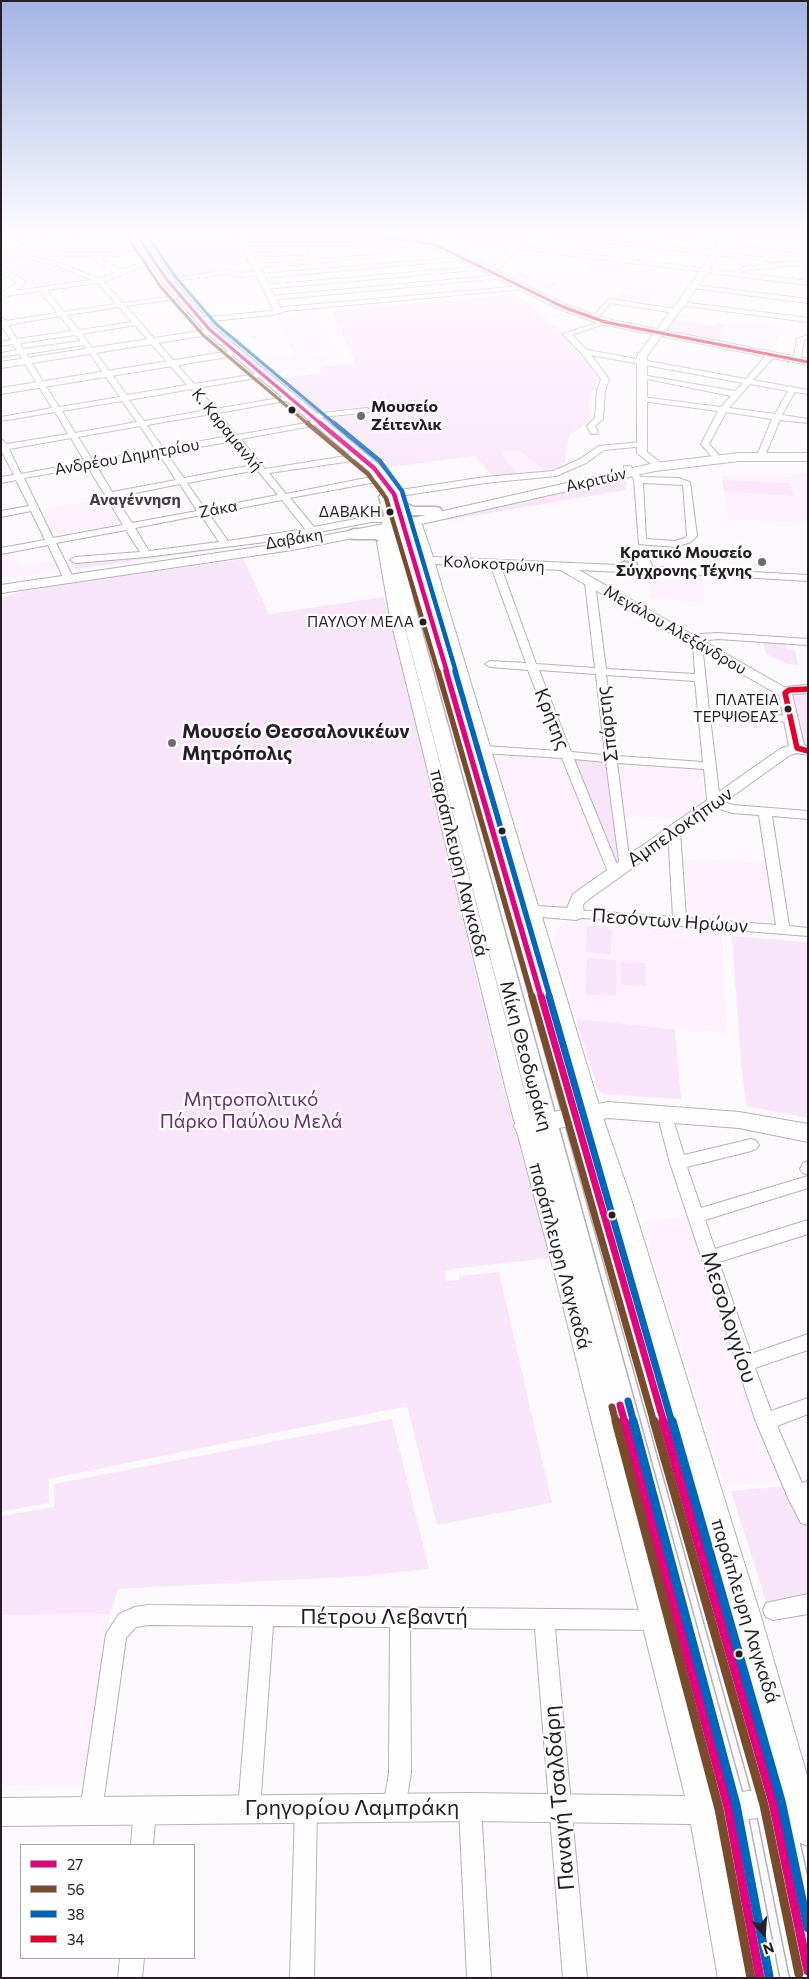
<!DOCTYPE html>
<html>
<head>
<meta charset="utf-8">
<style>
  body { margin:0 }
  #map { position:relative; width:809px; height:1979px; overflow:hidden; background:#fcf9fd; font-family:Commissioner,sans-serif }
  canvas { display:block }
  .frame { position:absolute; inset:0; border:2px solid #261d27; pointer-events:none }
  .legend { position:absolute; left:20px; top:1844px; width:175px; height:115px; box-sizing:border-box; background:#fff; border:1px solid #a8a5a9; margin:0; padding:6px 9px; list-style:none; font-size:15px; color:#261d27 }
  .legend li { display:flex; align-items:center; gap:10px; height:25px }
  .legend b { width:25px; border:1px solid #a8a5a9 }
  .north { position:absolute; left:739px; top:1909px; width:50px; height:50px; -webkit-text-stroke:4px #fff; paint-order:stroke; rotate:162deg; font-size:14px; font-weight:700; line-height:20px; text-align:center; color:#261d27 }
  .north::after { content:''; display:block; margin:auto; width:18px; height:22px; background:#261d27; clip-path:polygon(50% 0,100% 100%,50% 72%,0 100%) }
</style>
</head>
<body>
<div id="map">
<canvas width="809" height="1979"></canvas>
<div class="frame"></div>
<ul class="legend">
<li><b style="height:6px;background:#e5007d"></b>27</li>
<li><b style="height:6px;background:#7a4b2a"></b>56</li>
<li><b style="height:6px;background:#0065bd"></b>38</li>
<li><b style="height:6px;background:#e4002b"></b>34</li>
</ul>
<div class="north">N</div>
</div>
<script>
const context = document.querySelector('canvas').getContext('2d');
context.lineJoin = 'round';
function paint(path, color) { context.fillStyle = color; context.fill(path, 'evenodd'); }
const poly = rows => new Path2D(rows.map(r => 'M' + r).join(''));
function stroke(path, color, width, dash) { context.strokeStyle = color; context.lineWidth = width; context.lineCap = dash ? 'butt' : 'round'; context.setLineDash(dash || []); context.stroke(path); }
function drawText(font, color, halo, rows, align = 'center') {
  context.font = font + ' Commissioner,sans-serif'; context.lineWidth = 4.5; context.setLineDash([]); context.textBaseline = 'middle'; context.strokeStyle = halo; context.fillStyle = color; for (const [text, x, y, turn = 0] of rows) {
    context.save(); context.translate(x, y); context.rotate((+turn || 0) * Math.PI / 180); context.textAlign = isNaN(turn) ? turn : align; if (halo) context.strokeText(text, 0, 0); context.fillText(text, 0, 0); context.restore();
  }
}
paint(poly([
  [598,259,635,264,624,277,586,272],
  [625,287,684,295,678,301,620,293],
  [315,311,337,351,296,355,299,358,326,355,331,365,275,373,258,360,293,355,273,315],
  [750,320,785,325,772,352,715,341,727,325,733,321,748,323],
  [518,450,546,472,494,478,475,456],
  [791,473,808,473,808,523,729,519,722,476,792,477],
  [105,498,120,524,56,536,43,510],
  [14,551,21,566,55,560,59,570,1,578,1,553],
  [658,574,703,577,704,603,649,597,648,575,657,576],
  [491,750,564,758,610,873,566,903,565,912,540,909],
  [617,762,701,769,705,803,676,818,625,816],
  [684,859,767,863,775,922,689,917],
  [573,918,721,928,727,1033,576,1019,552,944,556,929],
  [684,1166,702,1207,720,1267,780,1437,783,1481,724,1485,642,1223,690,1216,686,1212,680,1189],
  [110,1614,86,1785,1,1786,1,1615]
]), '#fcf1fd');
paint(poly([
  [175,234,233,234,246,256,237,259,241,264,177,277,147,235],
  [625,234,668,234,649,245,611,241],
  [11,256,24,257,59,267,90,280,36,287,1,263,1,260],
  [531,272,531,279,564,284,552,288,545,287,539,289,514,276],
  [620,293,651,297,647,303,661,305,664,302,676,304,672,308,613,300],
  [515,294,548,319,572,341,596,376,597,381,588,402,592,421,569,435,565,462,560,468,546,472,518,450,500,453,519,475,494,478,475,456,390,467,327,418,354,415,357,419,370,418,377,425,361,407,318,411,284,378,325,373,321,367,355,363,331,311],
  [671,319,715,326,717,323,727,325,715,341,663,330],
  [626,479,626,490,443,521,448,518],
  [722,480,790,483,793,496,724,491],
  [309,534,243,546,75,569,71,562,119,558],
  [243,559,269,614,384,597,407,685,501,1080,550,1258,445,1270,446,1281,459,1280,459,1276,499,1272,552,1503,437,1525,407,1406,49,1479,49,1503,1,1512,1,598,27,590],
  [763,641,784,642,786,649,795,650,798,665,787,664,766,654],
  [808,689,808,751,802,750,789,690],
  [567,755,610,758,624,865,614,872],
  [587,926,612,929,611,955,586,952],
  [732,936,808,942,808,1118,746,1106,741,1062],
  [587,958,617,960,616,996,585,994],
  [620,962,645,963,646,986,621,985],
  [576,1019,675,1029,681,1099,602,1094,598,1090],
  [392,1419,429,1569,364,1576,118,1589,110,1614,1,1615,1,1516,54,1507,54,1484],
  [788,1486,808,1525,808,1601,768,1608,731,1491]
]), '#f9e5fa');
const minor = poly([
  [4,234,22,234,74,238,127,236,130,238,127,240,74,242,4,234],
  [425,234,515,245,520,242,523,244,522,246,808,281,808,285,518,249,500,268,493,270,491,269,491,267,496,265,512,249,423,237,425,234],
  [529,234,541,234,606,245,603,247,529,234],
  [618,234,626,234,623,236,618,234],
  [794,234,808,234,808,238,794,236,794,234],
  [607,240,716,251,778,260,775,262,605,243,605,241,607,240],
  [244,242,433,243,436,245,433,247,242,245,242,243,244,242],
  [306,251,308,252,308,254,249,257,246,255,249,253,306,251],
  [17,253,62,264,100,279,115,273,96,261,96,254,100,254,101,259,121,270,138,264,150,263,150,265,141,267,104,282,123,303,176,296,177,297,174,299,126,306,194,384,256,374,260,376,256,378,198,388,215,409,285,397,289,399,285,401,218,413,237,435,312,422,316,424,312,426,241,439,265,469,352,455,356,458,352,461,269,473,286,494,376,476,380,479,376,482,290,498,314,527,371,516,393,518,393,522,371,522,273,541,146,557,75,563,70,560,75,557,140,552,126,530,56,543,74,579,69,582,64,579,48,545,1,554,1,548,45,540,31,511,1,517,1,511,29,506,16,480,1,483,1,477,14,475,1,450,1,439,7,444,68,434,55,412,1,421,1,417,52,408,19,354,1,357,1,353,17,350,13,344,1,346,1,342,11,340,1,325,1,317,6,321,57,313,40,291,6,296,1,294,1,290,7,292,92,280,58,266,17,255,17,253],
  [98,283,116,304,64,312,47,290,98,283],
  [119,307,132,322,79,330,67,315,119,307],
  [60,316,72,331,17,339,8,325,60,316],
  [135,325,187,385,127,395,82,334,135,325],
  [75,335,81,341,23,349,20,343,75,335],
  [84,345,120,397,59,407,26,354,84,345],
  [191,389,208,410,144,421,129,400,191,389],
  [122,401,137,422,75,433,62,411,122,401],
  [211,414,229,436,163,448,147,425,211,414],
  [140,426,156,450,93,461,78,437,140,426],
  [71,438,85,462,21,474,9,449,71,438],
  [233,441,253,465,184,478,166,453,233,441],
  [159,454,176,480,112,492,96,465,159,454],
  [88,467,123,525,53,538,24,478,88,467],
  [257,470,278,495,205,509,187,483,257,470],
  [180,484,197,511,132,523,115,497,180,484],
  [282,500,305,529,228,541,209,514,282,500],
  [201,515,219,542,149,551,135,528,201,515],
  [386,254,388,255,388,257,255,268,252,266,255,264,386,254],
  [464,257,466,258,466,260,259,278,256,275,242,277,225,274,167,282,164,280,225,270,242,273,258,271,261,274,464,257],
  [808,260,808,264,742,271,739,269,742,267,808,260],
  [484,266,486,267,486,269,265,289,262,287,265,285,484,266],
  [10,273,15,274,1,280,1,276,10,273],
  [502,275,504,276,504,278,271,300,268,298,271,296,502,275],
  [694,285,808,299,808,303,692,288,691,287,694,285],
  [522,286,524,287,524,289,285,311,271,315,201,322,197,320,201,318,270,311,284,307,522,286],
  [609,299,675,309,678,311,675,313,611,303,599,316,595,316,595,314,609,299],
  [681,302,808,318,808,322,679,305,678,304,681,302],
  [605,320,609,322,607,323,572,335,587,350,746,379,768,353,774,353,774,357,753,380,808,390,808,394,795,392,782,415,808,419,808,423,780,420,766,453,762,456,758,453,772,419,726,412,709,444,719,455,712,457,701,444,718,411,642,401,638,399,642,397,721,407,731,396,638,377,642,375,735,391,743,383,591,355,609,379,605,390,603,419,595,426,598,432,597,434,591,434,587,426,595,418,597,390,601,379,582,354,563,334,605,320],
  [750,384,788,391,775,414,729,408,750,384],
  [808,335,808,339,804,340,801,357,794,359,797,339,808,335],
  [367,408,371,410,370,412,313,418,309,416,313,414,367,408],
  [642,442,646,444,645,446,604,450,586,463,556,476,485,483,394,497,390,494,394,491,485,477,554,471,580,459,599,446,642,442],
  [624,466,630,466,641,477,678,478,690,482,697,536,691,542,676,547,639,544,634,480,632,476,624,470,624,466],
  [643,483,683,485,687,535,685,538,675,541,646,539,643,483],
  [495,561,500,564,536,664,595,668,585,583,590,580,595,583,606,669,695,674,693,642,686,642,685,640,686,638,701,634,718,633,808,639,808,645,718,639,698,641,702,644,709,710,791,716,797,719,791,722,710,717,720,801,733,805,808,811,808,819,772,816,789,926,808,928,808,936,571,917,570,914,576,910,673,917,668,831,674,827,680,831,686,918,776,925,759,815,732,813,711,806,707,799,704,769,617,763,630,865,624,869,620,868,606,762,574,759,620,872,614,876,608,872,562,758,468,752,466,750,468,748,485,746,559,751,528,670,490,667,485,664,490,661,526,663,490,564,495,561],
  [539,670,596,674,605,755,571,752,539,670],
  [606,675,695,681,703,762,617,756,606,675],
  [640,566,808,575,808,581,637,571,637,567,640,566],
  [664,1107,669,1109,671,1113,684,1155,751,1139,756,1141,759,1145,756,1149,751,1151,687,1167,701,1208,808,1176,808,1188,705,1220,715,1249,808,1220,808,1234,719,1262,751,1354,808,1334,808,1350,755,1368,771,1411,808,1398,808,1414,777,1426,802,1483,808,1481,808,1525,801,1523,789,1500,756,1422,670,1163,657,1113,659,1109,664,1107],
  [808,1161,808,1175,803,1173,800,1169,803,1163,808,1161],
  [808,1594,808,1614,773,1620,766,1617,763,1610,766,1603,808,1594],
  [148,1605,655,1610,662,1613,665,1620,662,1627,655,1630,555,1629,587,1978,563,1978,535,1629,410,1628,411,1773,405,1808,402,1816,394,1819,386,1816,383,1808,389,1773,390,1627,273,1626,260,1809,257,1817,249,1820,241,1817,238,1809,253,1626,148,1625,136,1627,126,1638,102,1811,99,1819,91,1822,83,1819,80,1811,106,1634,119,1614,135,1607,148,1605],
  [470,1796,478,1799,481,1807,491,1978,467,1978,459,1807,462,1799,470,1796],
  [306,1797,314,1800,317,1808,314,1978,290,1978,295,1808,298,1800,306,1797],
  [145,1799,153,1802,156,1810,153,1845,131,1845,134,1810,137,1802,145,1799],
  [120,1958,144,1958,142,1978,118,1978,120,1958]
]);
const tertiary = poly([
  [235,234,243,234,282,311,281,313,278,314,274,311,235,234],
  [721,237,728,239,707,274,647,356,647,452,660,462,655,465,651,464,637,453,637,356,699,273,721,237],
  [1,250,98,253,148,250,152,252,148,254,98,257,1,254,1,250],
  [1,265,27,283,1,300,1,293,17,283,1,271,1,265],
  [206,330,211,333,209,335,1,368,1,362,206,330],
  [237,350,240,351,240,355,1,394,1,388,237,350],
  [402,515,420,519,433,557,618,565,623,562,638,565,638,562,624,560,622,557,628,553,647,556,652,565,640,573,579,570,784,687,808,685,808,693,792,694,804,745,808,747,808,755,797,753,790,755,585,902,583,905,584,914,582,918,576,920,542,917,601,1112,631,1199,762,1620,808,1779,808,1846,798,1842,788,1811,778,1816,719,1822,748,1978,718,1978,691,1824,470,1821,1,1826,1,1798,470,1793,685,1796,561,1298,506,1090,390,617,377,542,390,535,396,539,389,544,402,617,524,1090,583,1298,712,1795,778,1788,783,1790,736,1620,611,1199,581,1112,423,564,415,563,413,560,415,557,421,556,413,529,411,523,398,520,396,518,398,516,402,515],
  [435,564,560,570,779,695,789,746,780,749,573,894,567,908,538,906,435,564]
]);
const secondary = poly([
  [28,234,38,234,1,257,1,250,28,234],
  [356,234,375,234,439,243,567,305,607,319,808,359,808,365,601,324,559,309,434,247,360,237,356,234],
  [697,234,710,234,808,248,808,254,722,242,697,234],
  [739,453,808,453,808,461,739,461,655,471,404,528,292,550,1,593,1,585,292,542,404,520,655,463,739,453],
  [608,1102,739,1112,808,1124,808,1142,739,1128,608,1118,525,1135,517,1132,514,1126,517,1120,525,1117,608,1102]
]);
const trunk = poly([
  [131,234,141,234,171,278,214,328,379,465,392,480,401,494,403,502,414,507,435,507,440,508,442,511,440,514,435,515,407,515,479,750,791,1803,808,1881,808,1978,791,1978,789,1972,755,1803,461,750,396,526,413,599,746,1807,779,1978,741,1978,710,1807,383,542,375,539,354,539,349,537,346,534,349,531,354,529,381,530,384,514,379,497,381,494,386,493,369,471,206,332,163,282,131,234]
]);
stroke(minor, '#b7b1b8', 2);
stroke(tertiary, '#b7b1b8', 2);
stroke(secondary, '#b7b1b8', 2);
stroke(trunk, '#b7b1b8', 3);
paint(minor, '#fffeff');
paint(tertiary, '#fffeff');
paint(secondary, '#fffeff');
paint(trunk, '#fffeff');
stroke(poly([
  [136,234,167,280,210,330,321,424]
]), '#e5007d', 3);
stroke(poly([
  [320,423,374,468,394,494,447,672]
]), '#e5007d', 4.5);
stroke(poly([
  [446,671,541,997]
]), '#e5007d', 5.5);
stroke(poly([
  [541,996,664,1423],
  [620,1405,625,1423]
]), '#e5007d', 7);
stroke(poly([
  [624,1421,728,1807,760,1978],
  [663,1421,773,1803,808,1971]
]), '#e5007d', 9);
stroke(poly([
  [129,239,160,286,204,336,308,424]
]), '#7a4b2a', 3);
stroke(poly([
  [307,423,368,474,386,498,438,672]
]), '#7a4b2a', 4.5);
stroke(poly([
  [438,671,532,997]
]), '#7a4b2a', 5.5);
stroke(poly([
  [532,996,654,1423],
  [612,1407,616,1423]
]), '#7a4b2a', 7);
stroke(poly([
  [616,1421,719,1809,751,1978],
  [654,1421,764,1805,799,1974]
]), '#7a4b2a', 9);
stroke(poly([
  [146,234,174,275,216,324,335,424]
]), '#0065bd', 3);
stroke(poly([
  [334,423,380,461,402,491,456,672]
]), '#0065bd', 4.5);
stroke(poly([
  [455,671,550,997]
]), '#0065bd', 5.5);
stroke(poly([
  [549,996,672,1423],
  [628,1401,634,1423]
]), '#0065bd', 7);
stroke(poly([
  [633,1421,736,1805,769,1976],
  [672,1421,781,1801,808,1928]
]), '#0065bd', 9);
stroke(poly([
  [360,234,436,245,563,307,605,322,808,362]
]), '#e4002b', 3);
stroke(poly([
  [808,689,789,690,785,693,797,748,808,751]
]), '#e4002b', 5.5);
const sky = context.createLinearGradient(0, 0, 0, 511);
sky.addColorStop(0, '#a3b4e4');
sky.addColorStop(0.46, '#fefcfe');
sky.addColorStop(1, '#fefcfe00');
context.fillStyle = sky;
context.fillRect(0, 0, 809, 511);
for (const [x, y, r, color] of [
  [292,410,4.5,"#261d27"],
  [361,416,5,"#716a72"],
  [390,512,4.5,"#261d27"],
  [762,562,5,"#716a72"],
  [423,622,4.5,"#261d27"],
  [788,709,4.5,"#261d27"],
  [172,743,5,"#716a72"],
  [502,831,4.5,"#261d27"],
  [612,1215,4.5,"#261d27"],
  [739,1654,4.5,"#261d27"]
]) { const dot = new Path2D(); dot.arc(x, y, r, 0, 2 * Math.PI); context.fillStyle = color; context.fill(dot); stroke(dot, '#fff', 2); }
drawText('15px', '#261d27', '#fff', [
  ["ΔΑΒΑΚΗ",381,512],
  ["ΠΑΥΛΟΥ ΜΕΛΑ",414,622],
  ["ΠΛΑΤΕΙΑ",779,700],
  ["ΤΕΡΨΙΘΕΑΣ",779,717]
], 'right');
drawText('bold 16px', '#261d27', '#fff', [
  ["Μουσείο",371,407],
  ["Ζέιτενλικ",371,425],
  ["Κρατικό Μουσείο",752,553,"right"],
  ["Σύγχρονης Τέχνης",752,571,"right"]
], 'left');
drawText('16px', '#261d27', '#fff', [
  ["Κ. Καραμανλή",227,430,51],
  ["Ανδρέου Δημητρίου",127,457,-10],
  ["Ακριτών",596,480,-13],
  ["Ζάκα",218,509,-11],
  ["Δαβάκη",294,539,-10],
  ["Κολοκοτρώνη",494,564,3],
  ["Μεγάλου Αλεξάνδρου",675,630,30]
]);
drawText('bold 16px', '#4c384d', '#fff', [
  ["Αναγέννηση",135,500]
]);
drawText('19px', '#261d27', '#fff', [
  ["Κρήτης",552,719,68],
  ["Σπάρτης",607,724,-97],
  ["Αμπελοκήπων",680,827,-35],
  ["παράπλευρη Λαγκαδά",459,863,76],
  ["Πεσόντων Ηρώων",670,921,4],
  ["Μίκη Θεοδωράκη",526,1056,75],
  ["παράπλευρη Λαγκαδά",560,1256,75],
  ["παράπλευρη Λαγκαδά",745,1611,73]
]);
drawText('bold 19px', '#261d27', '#fff', [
  ["Μουσείο Θεσσαλονικέων",182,732],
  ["Μητρόπολις",182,754]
], 'left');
drawText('19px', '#6b2971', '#fff', [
  ["Μητροπολιτικό",251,1100],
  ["Πάρκο Παύλου Μελά",251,1122]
]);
drawText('22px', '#261d27', '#fff', [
  ["Μεσολογγίου",729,1317,72],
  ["Πέτρου Λεβαντή",384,1617],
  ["Παναγή Τσαλδάρη",559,1798,-95],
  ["Γρηγορίου Λαμπράκη",352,1808]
]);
</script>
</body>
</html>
